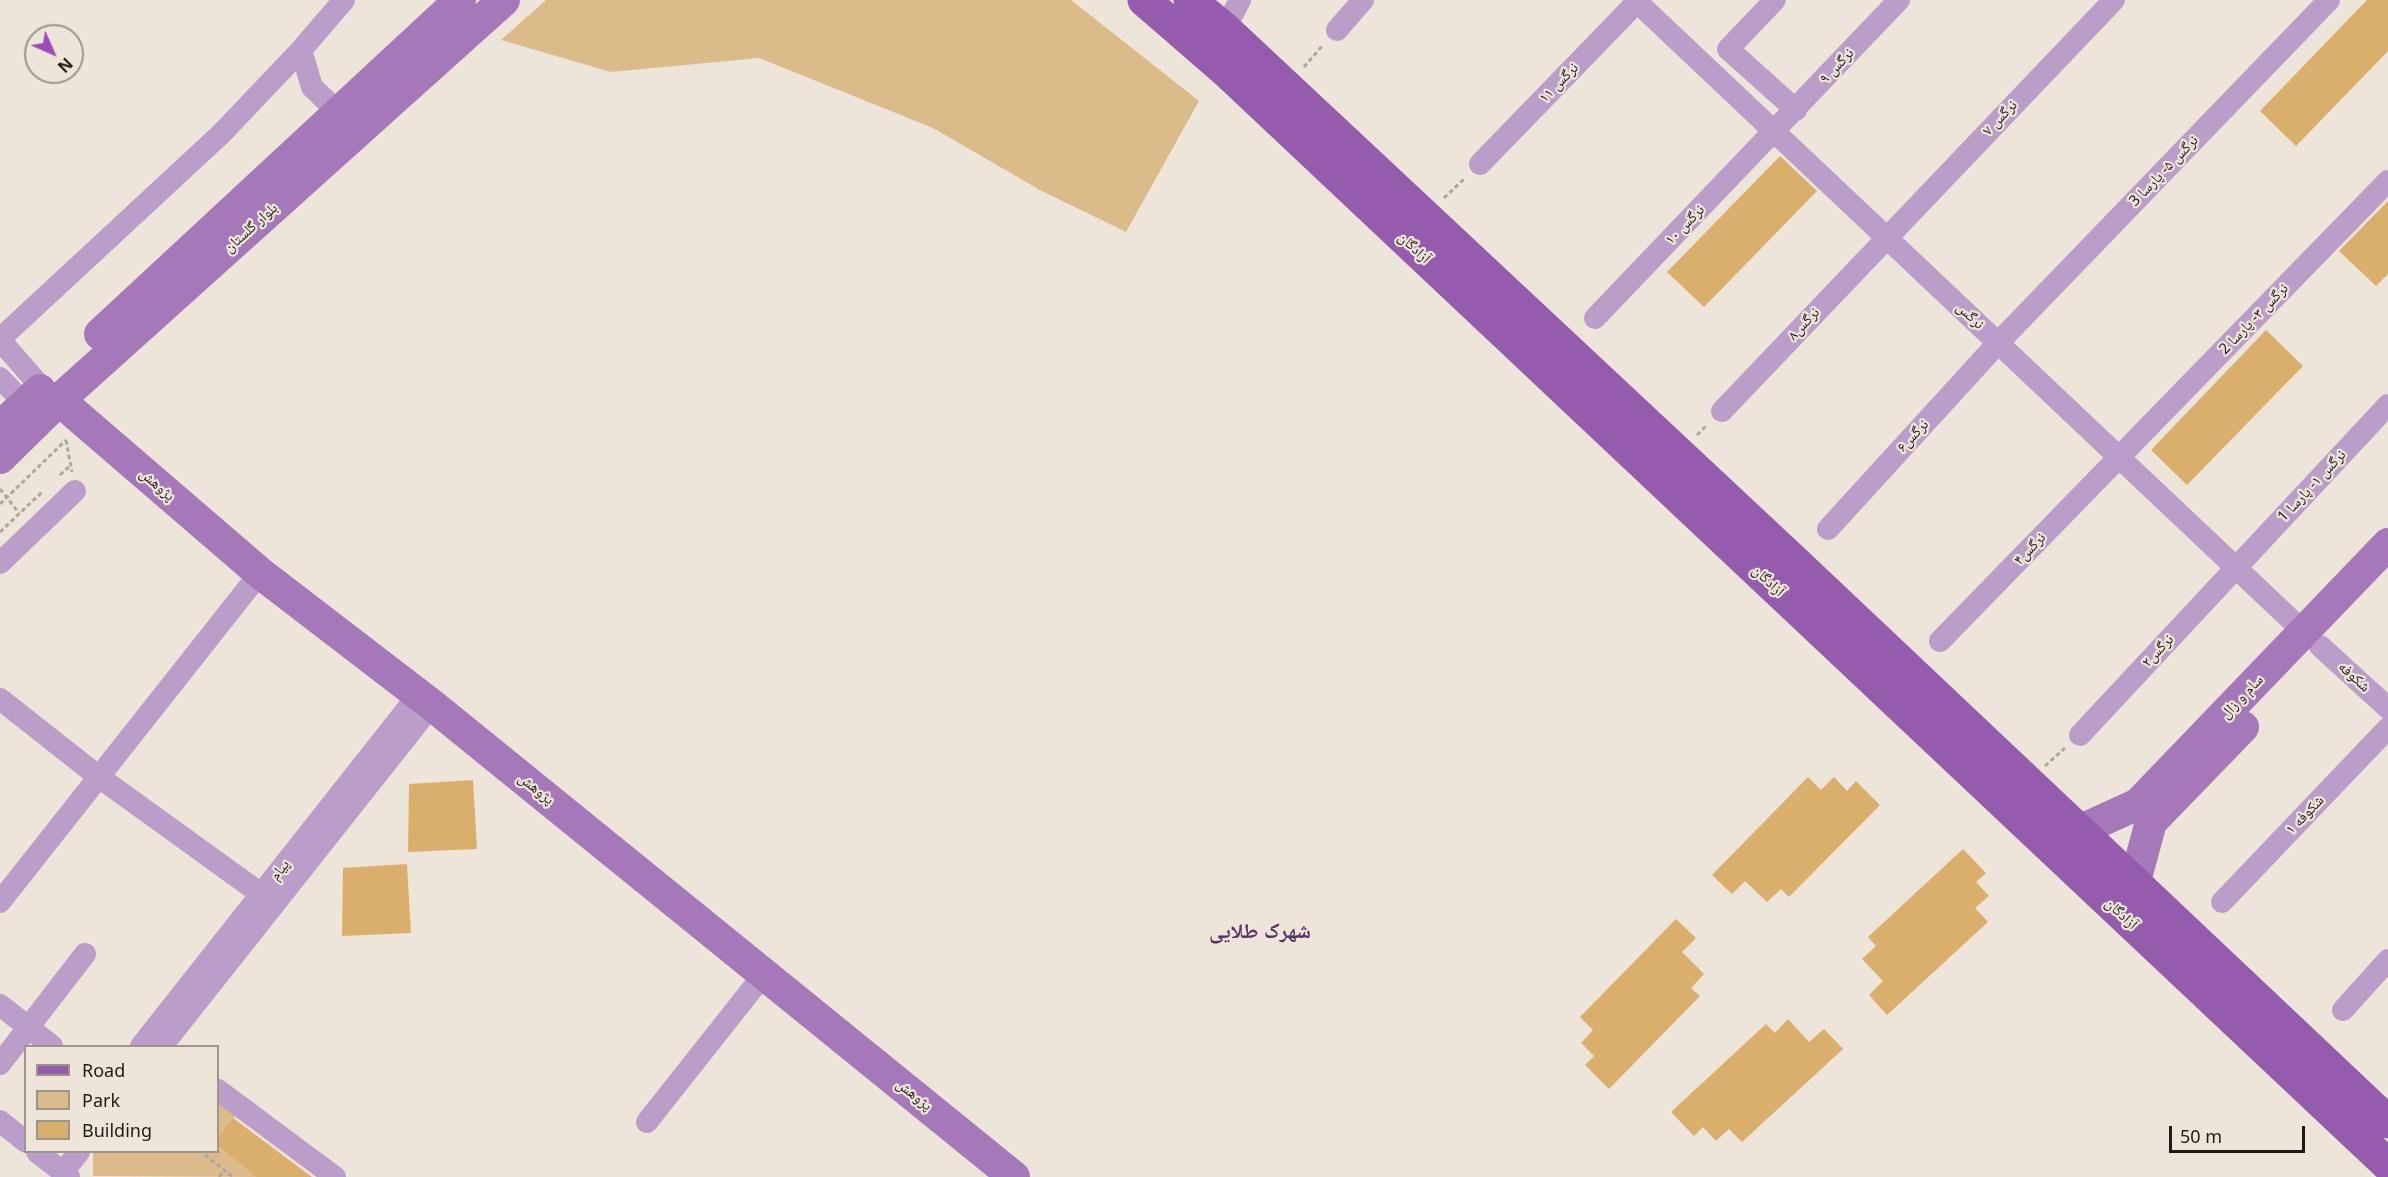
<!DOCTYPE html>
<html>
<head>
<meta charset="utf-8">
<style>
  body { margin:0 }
  #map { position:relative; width:2388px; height:1177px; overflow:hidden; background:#ede5da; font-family:"Noto Sans",sans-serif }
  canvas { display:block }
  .legend { position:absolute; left:24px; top:1045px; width:195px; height:108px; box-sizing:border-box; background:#ede5da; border:2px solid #9b958c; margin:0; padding:8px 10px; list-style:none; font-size:18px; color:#1f1c18 }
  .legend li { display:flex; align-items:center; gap:12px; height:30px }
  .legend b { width:30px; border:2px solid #9b958c }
  .north { position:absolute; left:24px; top:24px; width:60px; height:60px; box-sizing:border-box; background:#ede5da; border:2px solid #9b958c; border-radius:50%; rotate:135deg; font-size:16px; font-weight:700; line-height:24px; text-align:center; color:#1f1c18 }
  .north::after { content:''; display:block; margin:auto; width:21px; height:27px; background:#9c4cbc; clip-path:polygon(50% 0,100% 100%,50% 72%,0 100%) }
  .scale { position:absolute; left:2169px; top:1126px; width:136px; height:27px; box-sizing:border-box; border:3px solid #1f1c18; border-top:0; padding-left:8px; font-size:18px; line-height:21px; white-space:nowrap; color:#1f1c18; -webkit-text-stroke:4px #ede5da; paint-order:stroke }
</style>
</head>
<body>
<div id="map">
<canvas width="2388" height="1177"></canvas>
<ul class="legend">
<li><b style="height:8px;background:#955cad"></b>Road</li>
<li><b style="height:16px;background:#dcbb8a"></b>Park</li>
<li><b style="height:16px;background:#daae6b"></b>Building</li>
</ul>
<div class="north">N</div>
<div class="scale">50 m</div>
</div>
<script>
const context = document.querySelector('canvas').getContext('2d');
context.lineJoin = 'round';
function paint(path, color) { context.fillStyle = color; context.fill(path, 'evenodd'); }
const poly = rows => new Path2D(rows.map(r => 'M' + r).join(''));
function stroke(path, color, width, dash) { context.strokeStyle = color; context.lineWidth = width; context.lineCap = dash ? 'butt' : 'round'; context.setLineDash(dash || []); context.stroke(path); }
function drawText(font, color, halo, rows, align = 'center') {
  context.font = font + ' "Noto Sans","Noto Naskh Arabic",sans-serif'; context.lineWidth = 4.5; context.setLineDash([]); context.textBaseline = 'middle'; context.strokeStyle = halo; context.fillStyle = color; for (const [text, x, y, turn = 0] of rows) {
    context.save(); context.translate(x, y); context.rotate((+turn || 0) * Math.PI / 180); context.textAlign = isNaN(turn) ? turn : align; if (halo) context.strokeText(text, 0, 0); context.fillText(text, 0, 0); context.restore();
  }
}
paint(poly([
  [546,0,1071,0,1199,101,1126,232,1040,190,933,128,759,58,611,72,501,40],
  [218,1099,238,1112,218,1138],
  [218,1146,256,1177,93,1176,93,1152,218,1152]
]), '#dcbb8a');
paint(poly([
  [2367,0,2388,0,2388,51,2296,146,2260,111],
  [1780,156,1817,191,1704,307,1667,272],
  [2388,201,2388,274,2376,286,2339,251],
  [2266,330,2303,366,2187,485,2151,450],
  [1808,777,1821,790,1834,777,1847,791,1856,781,1880,805,1789,897,1781,889,1767,902,1745,881,1732,894,1712,875],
  [473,780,477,849,408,852,409,784],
  [1963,849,1986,873,1976,882,1989,896,1975,908,1988,922,1887,1015,1869,995,1883,981,1862,959,1876,946,1868,937],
  [407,864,411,933,342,936,343,868],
  [1676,919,1696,938,1682,952,1704,974,1691,988,1700,996,1609,1089,1585,1065,1594,1056,1581,1043,1593,1030,1580,1017],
  [1788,1019,1809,1042,1824,1029,1843,1049,1742,1142,1729,1129,1716,1141,1703,1127,1694,1136,1671,1112,1766,1024,1775,1033],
  [233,1118,312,1177,256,1177,218,1146,218,1138]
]), '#daae6b');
stroke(poly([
  [1304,67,1323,45],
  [1444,198,1465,178],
  [1697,435,1707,425],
  [66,440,72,472],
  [60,475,71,465],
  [0,489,19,513],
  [0,504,66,440],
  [0,532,42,492],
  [2045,766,2065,748],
  [205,1155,233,1177],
  [219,1177,225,1170]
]), '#ada79e', 3, [4.5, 3]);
stroke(poly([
  [1635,0,2304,632],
  [1775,0,1728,49,1796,110],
  [1225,29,1240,0],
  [1337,30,1363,0],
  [339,113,312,87,301,50,344,0],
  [1480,164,1637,2],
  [1595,318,1899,0],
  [0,339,221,134,301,50],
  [0,340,42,388],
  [0,378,25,404],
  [1722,411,2114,0],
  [1828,529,1998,343,2329,0],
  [0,563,75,491],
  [1940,641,2388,181],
  [2320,646,2388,708],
  [0,699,99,777,261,894],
  [2080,735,2388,405],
  [0,902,260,573],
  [2222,902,2388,728],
  [0,1005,52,1046],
  [2343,1010,2388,960],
  [141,1046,419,694],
  [162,1046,432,705],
  [0,1064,85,954],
  [218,1090,335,1177],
  [0,1121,26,1142],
  [647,1122,764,974],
  [37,1152,69,1177],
  [63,1172,79,1152]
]), '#bb9dc9', 22);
stroke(poly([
  [100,334,460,0],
  [59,400,260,573,432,705,1014,1177],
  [0,427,40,390],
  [0,458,59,400,504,0],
  [2081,830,2138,804,2388,544],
  [2135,881,2151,822,2243,727]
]), '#a578b9', 32);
stroke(poly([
  [1144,0,1227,72,2388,1165],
  [1190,0,1225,29,1794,561,2388,1122]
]), '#955cad', 33);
drawText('15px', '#1f1c18', '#ede5da', [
  ["نرگس ۹",1837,66,-47],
  ["نرگس ۱۱",1559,83,-46],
  ["نرگس ۷",2000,118,-46],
  ["نرگس ۵- پارسا 3",2164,171,-46],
  ["نرگس ۱۰",1685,225,-46],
  ["بلوار گلستان",251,228,-42],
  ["آزادگان",1414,248,43],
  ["نرگس",1970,316,43],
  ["نرگس ۳- پارسا 2",2254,319,-46],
  ["نرگس۸",1804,324,-47],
  ["نرگس۶",1913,436,-47],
  ["پژوهش",157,485,41],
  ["نرگس ۱- پارسا 1",2312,486,-47],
  ["نرگس۴",2030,549,-46],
  ["آزادگان",1768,581,43],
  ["نرگس۲",2158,651,-47],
  ["شکوفه",2354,677,42],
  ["سام و زال",2242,697,-46],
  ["پژوهش",536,789,39],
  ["شکوفه ۱",2305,815,-46],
  ["پیام",280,870,-52],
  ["آزادگان",2121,914,43],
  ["پژوهش",914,1095,39]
]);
drawText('bold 21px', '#583168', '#ede5da', [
  ["شهرک طلایی",1260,932]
]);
</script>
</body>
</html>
